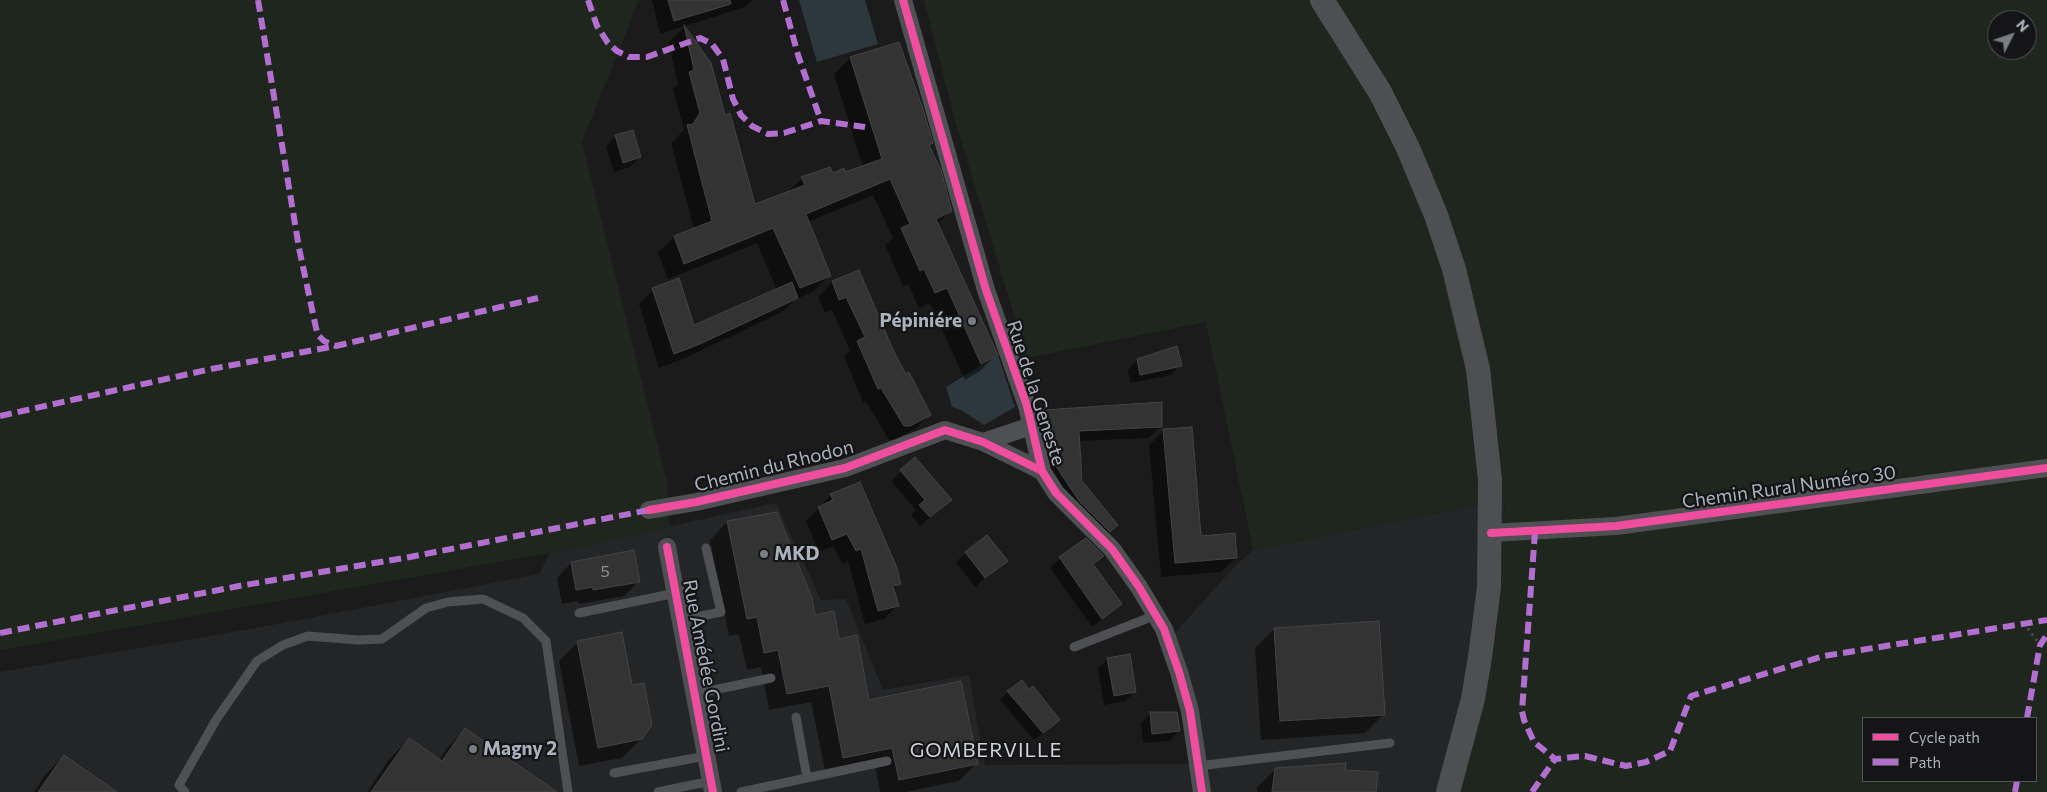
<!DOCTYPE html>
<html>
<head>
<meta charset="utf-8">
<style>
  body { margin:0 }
  #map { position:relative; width:2047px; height:792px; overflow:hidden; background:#1b1b1b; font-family:Commissioner,sans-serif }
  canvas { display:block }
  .legend { position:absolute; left:1862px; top:717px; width:175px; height:65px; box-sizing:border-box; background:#151517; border:1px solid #515459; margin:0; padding:6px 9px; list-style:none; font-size:15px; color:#abb2bd }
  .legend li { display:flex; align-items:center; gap:10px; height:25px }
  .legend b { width:25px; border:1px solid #515459 }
  .north { position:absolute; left:1987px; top:10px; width:50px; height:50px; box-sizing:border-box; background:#151517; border:1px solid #515459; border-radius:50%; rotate:49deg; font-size:14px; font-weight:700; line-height:20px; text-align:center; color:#abb2bd }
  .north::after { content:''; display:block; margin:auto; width:18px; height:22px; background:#797d84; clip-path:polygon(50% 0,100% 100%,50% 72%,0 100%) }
</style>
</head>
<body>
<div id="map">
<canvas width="2047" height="792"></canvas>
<ul class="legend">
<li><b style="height:6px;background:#ef4d9e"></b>Cycle path</li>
<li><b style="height:6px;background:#b36fd0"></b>Path</li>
</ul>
<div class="north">N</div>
</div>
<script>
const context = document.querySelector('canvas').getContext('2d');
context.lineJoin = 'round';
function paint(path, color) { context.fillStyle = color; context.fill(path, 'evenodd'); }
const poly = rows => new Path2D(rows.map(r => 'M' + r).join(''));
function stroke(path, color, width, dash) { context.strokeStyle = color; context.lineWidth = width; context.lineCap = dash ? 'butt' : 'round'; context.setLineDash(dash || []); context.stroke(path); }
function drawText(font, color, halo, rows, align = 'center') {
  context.font = font + ' Commissioner,sans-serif'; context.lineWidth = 4.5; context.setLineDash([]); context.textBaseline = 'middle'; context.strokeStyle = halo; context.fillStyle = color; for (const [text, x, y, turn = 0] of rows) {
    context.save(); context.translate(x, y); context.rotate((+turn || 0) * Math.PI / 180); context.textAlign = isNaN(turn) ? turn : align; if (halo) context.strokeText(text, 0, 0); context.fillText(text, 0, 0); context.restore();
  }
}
paint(poly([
  [1505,499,1498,603,1458,792,0,792,0,672,267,626,539,574,550,553,776,503,821,600,846,599,883,690,969,675,985,765,1192,764,1173,635,1236,565,1253,550]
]), '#242527');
paint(poly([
  [0,0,639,0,582,142,667,482,669,527,550,553,0,650],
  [924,0,2047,0,2047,792,1458,792,1498,603,1505,499,1253,550,1206,322,1027,358,956,124],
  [1997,20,2027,20,2027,50,1997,50],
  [1863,718,2036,718,2036,781,1863,781]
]), '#1e261e');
paint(poly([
  [799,0,865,0,878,44,817,62],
  [998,355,1015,407,984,425,961,410,952,407,946,387]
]), '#2c383e');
paint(poly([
  [652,0,753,0,745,7,660,34],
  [684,27,710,63,724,116,754,206,788,192,802,178,845,174,863,167,834,74,850,58,932,143,929,146,951,210,937,224,996,355,980,371,965,380,930,303,919,308,908,284,903,286,885,245,893,238,873,195,808,222,830,275,813,292,796,299,782,312,685,358,659,368,639,304,653,290,694,327,777,290,757,243,668,279,658,253,674,237,694,229,671,143,684,130,673,89,678,85,669,42],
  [616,136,640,157,630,167,614,172,606,146],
  [858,272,894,355,930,415,915,429,894,440,889,440,866,401,863,402,844,356,850,350,832,310,825,313,818,297,832,282],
  [1137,360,1180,365,1171,375,1131,383,1128,370],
  [1160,403,1161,426,1149,438,1078,441,1081,482,1117,524,1105,536,1054,494,1033,422,1044,411],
  [1164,430,1199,537,1236,558,1221,572,1161,577,1149,445],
  [915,459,950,500,920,526,911,515,916,510,891,481],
  [831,495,899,583,893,590,897,606,884,619,865,624,848,561,843,564,833,546,819,552,806,521],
  [776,513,814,616,838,640,868,701,977,763,959,781,905,792,880,792,875,765,826,775,811,702,769,710,761,667,747,670,739,634,729,636,710,540,727,522],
  [966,553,1006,561,975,587,956,562],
  [1102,556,1092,565,1120,604,1092,627,1050,568,1060,558],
  [571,563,639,581,624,596,579,604,578,601,562,604,557,578],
  [1274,629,1384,714,1365,733,1261,740,1255,648],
  [578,642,631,686,642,738,622,758,579,766,559,661],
  [1107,659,1135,691,1125,701,1104,705,1098,669],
  [1008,692,1049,728,1034,740,1000,700],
  [1150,714,1179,731,1169,741,1143,743,1141,723],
  [465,729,549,792,367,792,390,758,409,739,439,760,447,748],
  [64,756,115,792,34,792,45,775],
  [1276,769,1344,771,1374,792,1257,792,1257,787]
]), '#0007');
const building = poly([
  [668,0,730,0,731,4,674,21,668,0],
  [684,25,711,63,725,115,730,113,755,204,805,185,801,177,830,167,833,173,844,168,845,172,882,159,850,57,899,42,923,109,933,143,929,145,941,170,952,211,936,219,998,355,981,364,947,288,935,293,924,269,920,271,901,228,910,224,890,179,806,214,831,276,800,288,773,228,684,264,674,236,712,221,687,125,693,124,700,113,689,72,694,70,684,25],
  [633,130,641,157,623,163,615,135,633,130],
  [859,270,895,354,906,374,909,372,931,415,910,426,904,426,881,388,878,389,857,341,865,337,846,297,839,300,832,281,859,270],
  [679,278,694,325,792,282,798,298,700,344,674,354,652,288,679,278],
  [1177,346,1182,366,1140,375,1137,359,1177,346],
  [1162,402,1162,427,1079,431,1082,481,1118,525,1110,532,1079,501,1057,468,1044,410,1162,402],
  [1192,427,1201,536,1235,533,1237,558,1175,563,1163,429,1192,427],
  [915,457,952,500,930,517,919,505,925,500,900,470,915,457],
  [860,482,897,568,901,584,893,586,899,606,878,611,861,549,856,551,847,534,832,540,818,507,833,500,830,494,860,482],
  [777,512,812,598,815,615,834,611,839,639,857,635,869,700,961,681,978,764,899,780,892,748,843,758,829,686,787,694,778,650,764,653,757,617,747,619,727,521,777,512],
  [987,535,1008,561,985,578,965,552,987,535],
  [1086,538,1104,556,1093,564,1122,604,1102,619,1059,557,1086,538],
  [634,550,640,582,593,590,593,587,576,590,571,562,634,550],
  [1379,621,1385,715,1280,721,1274,628,1379,621],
  [622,632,632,685,644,683,652,725,642,739,598,748,577,641,622,632],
  [1130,654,1136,692,1114,696,1107,658,1130,654],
  [1022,680,1029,689,1033,686,1060,720,1043,733,1007,691,1022,680],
  [1150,712,1177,712,1180,731,1152,734,1150,712],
  [465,728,557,792,371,792,409,738,442,761,465,728],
  [64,755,117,792,38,792,64,755],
  [1346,763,1345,770,1378,772,1376,792,1272,792,1275,768,1346,763]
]);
paint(building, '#333');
stroke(building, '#434447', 1);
stroke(poly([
  [2024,623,2040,645]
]), '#4b4c4f', 3, [2.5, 4]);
stroke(poly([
  [579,613,676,593],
  [681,620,721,612,706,548],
  [1074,647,1156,615],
  [695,694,771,678],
  [796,717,807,778],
  [1198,766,1390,743],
  [614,773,706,756],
  [185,792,179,785,216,720,257,661,283,645,308,636,358,640,382,639,426,608,448,602,483,599,523,618,546,641,568,792],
  [658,792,711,781],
  [741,792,887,761]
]), '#4f5054', 9);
stroke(poly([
  [903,0,986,290,1027,406,1042,471,1056,493,1112,549,1139,587,1164,629,1179,672,1190,711,1202,792],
  [983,442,1031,426],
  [649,510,696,502,845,468,945,430,983,442,1042,471],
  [1491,533,1616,526,2047,468],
  [667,547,713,792]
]), '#4f5054', 18);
stroke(poly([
  [1322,0,1380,92,1408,148,1436,215,1454,269,1478,369,1490,480,1489,587,1480,657,1473,699,1448,792]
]), '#4e4f52', 24);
stroke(poly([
  [258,0,299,248,316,328,318,335,324,341,336,346],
  [588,0,597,26,608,43,617,51,629,57,647,57,700,38,712,44,723,59,733,99,741,115,752,126,768,134,784,133,821,121,865,127],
  [783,0,798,55,821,121],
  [0,416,211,369,336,346,538,298],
  [1535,532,1522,711,1524,720,1534,742,1555,759,1585,756,1626,766,1646,762,1670,751,1691,696,1824,656,2047,620],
  [0,633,239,586,410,557,649,510],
  [2027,718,2040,645,2047,635],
  [1532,792,1555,759],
  [2015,792,2017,781]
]), '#b36fd0', 6, [12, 6]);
stroke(poly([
  [903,0,986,290,1027,406,1042,471,1056,493,1112,549,1139,587,1164,629,1179,672,1190,711,1202,792],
  [649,510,696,502,845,468,945,430,983,442,1042,471],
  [1491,533,1616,526,2047,468],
  [667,547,713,792]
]), '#ef4d9e', 8);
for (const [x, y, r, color] of [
  [972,321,5,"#797d84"],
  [764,554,5,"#797d84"],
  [473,749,5,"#797d84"]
]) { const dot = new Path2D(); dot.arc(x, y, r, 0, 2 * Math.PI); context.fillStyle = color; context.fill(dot); stroke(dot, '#151517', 2); }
drawText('16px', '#8d929a', null, [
  ["5",605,572]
]);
drawText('bold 19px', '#abb2bd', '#151517', [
  ["Pépiniére",962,321,"right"],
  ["MKD",774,554],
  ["Magny 2",483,749]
], 'left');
drawText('19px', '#abb2bd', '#151517', [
  ["Rue de la Geneste",1036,393,72],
  ["Chemin du Rhodon",774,466,-14],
  ["Chemin Rural Numéro 30",1789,487,-8],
  ["Rue Amédée Gordini",706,666,79]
]);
context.letterSpacing = '1px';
drawText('20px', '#cdd1d8', '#151517', [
  ["GOMBERVILLE",986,750]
]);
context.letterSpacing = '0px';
</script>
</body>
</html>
